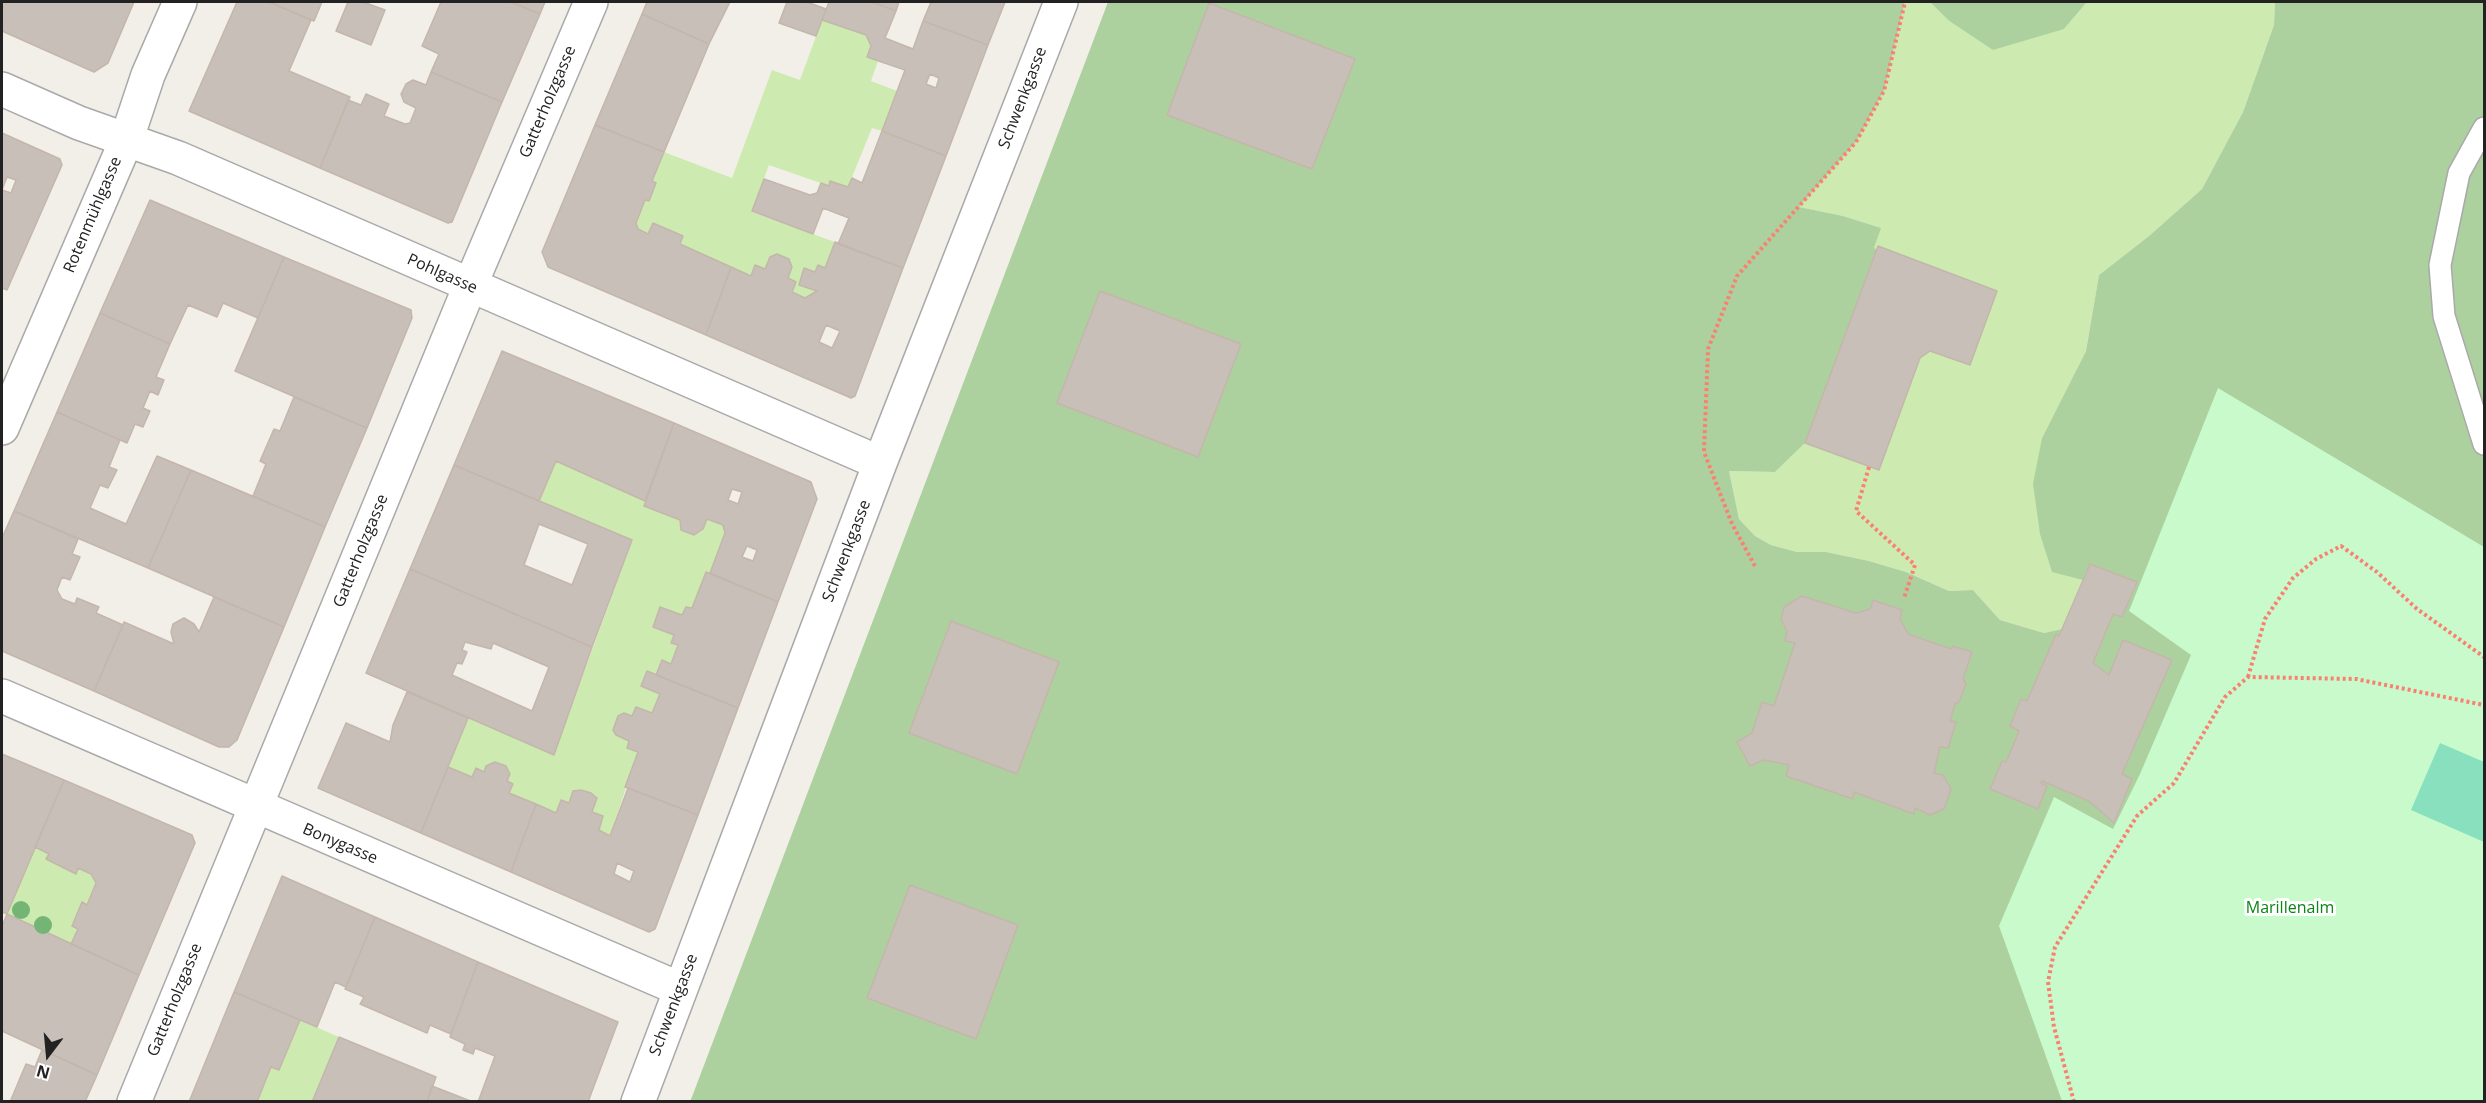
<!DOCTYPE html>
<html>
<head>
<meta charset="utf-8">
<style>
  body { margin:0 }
  #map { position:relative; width:2486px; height:1103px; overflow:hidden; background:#f2efe9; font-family:"Open Sans",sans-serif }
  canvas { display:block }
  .frame { position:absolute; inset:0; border:3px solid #222; pointer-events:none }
  .north { position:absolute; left:18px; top:1025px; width:60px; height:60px; -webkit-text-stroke:4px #fff; paint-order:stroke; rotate:196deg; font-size:16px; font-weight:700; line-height:24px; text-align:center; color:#222 }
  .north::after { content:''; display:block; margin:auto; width:21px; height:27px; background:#222; clip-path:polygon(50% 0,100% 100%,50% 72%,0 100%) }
</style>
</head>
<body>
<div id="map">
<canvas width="2486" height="1103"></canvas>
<div class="frame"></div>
<div class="north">N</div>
</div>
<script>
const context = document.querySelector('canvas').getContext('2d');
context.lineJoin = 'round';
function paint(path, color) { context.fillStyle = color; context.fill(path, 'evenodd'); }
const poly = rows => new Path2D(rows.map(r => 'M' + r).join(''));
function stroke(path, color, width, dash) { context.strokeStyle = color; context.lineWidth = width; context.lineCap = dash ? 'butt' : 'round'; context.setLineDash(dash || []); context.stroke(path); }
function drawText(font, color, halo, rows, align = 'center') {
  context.font = font + ' "Open Sans",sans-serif'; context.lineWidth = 6; context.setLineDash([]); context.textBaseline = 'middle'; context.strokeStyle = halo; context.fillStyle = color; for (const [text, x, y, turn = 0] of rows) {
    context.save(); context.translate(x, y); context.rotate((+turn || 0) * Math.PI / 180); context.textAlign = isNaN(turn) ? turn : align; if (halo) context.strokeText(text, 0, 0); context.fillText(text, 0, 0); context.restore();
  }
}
paint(poly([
  [1905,2,1930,2,1948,20,2064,29,2087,2,2275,2,2274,25,2243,112,2202,189,2149,236,2099,275,2086,351,2042,438,2083,579,2062,629,2044,633,2000,620,1973,590,1949,591,1906,572,1869,561,1826,552,1797,552,1771,545,1755,536,1739,519,1729,471,1775,472,1805,443,1878,470,1920,358,1930,351,1969,365,1877,250,1874,248,1880,228,1843,216,1798,207,1856,142,1884,91],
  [822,20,866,35,871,46,867,57,878,61,871,81,897,91,882,131,872,128,848,187,831,181,829,186,769,165,752,212,835,242,825,268,818,265,815,272,804,268,799,285,817,291,805,298,792,292,795,282,788,278,792,267,789,259,777,254,770,257,765,269,751,276,680,244,683,236,654,223,648,234,638,229,636,223,645,200,649,201,656,183,652,181,664,152,732,178,772,70,800,80],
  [556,461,645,501,644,506,680,520,681,530,694,535,703,529,707,519,723,525,725,533,710,573,706,573,692,608,686,607,682,615,660,608,653,627,674,635,671,642,678,645,671,664,662,661,656,675,647,672,642,686,660,694,652,713,636,707,632,716,624,713,618,716,614,729,616,735,629,741,627,748,638,752,610,836,599,830,603,816,592,812,597,798,591,793,581,790,574,791,569,803,561,801,556,813,509,793,513,784,507,781,510,774,506,766,495,762,486,766,484,772,476,768,472,777,448,767,468,718,554,754,632,541,539,501],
  [35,847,49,854,47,859,75,873,78,868,91,874,96,883,87,905,82,903,72,926,78,929,71,944,7,914],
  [300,1020,339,1037,312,1101,257,1102,271,1067,279,1070]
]), '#cdebb0');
paint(poly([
  [1108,2,1905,2,1884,91,1856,142,1799,207,1843,216,1881,228,1874,248,1877,250,1878,246,1997,291,1970,365,1930,351,1920,358,1879,470,1805,443,1775,472,1729,471,1739,519,1755,536,1771,545,1797,552,1826,552,1869,561,1906,572,1949,591,1973,590,2000,620,2044,633,2062,629,2083,580,2052,572,2040,534,2033,484,2042,438,2086,351,2099,275,2149,236,2202,189,2243,112,2274,25,2275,2,2484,2,2484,1101,690,1102],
  [1930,2,2087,2,2064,29,1993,50,1948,20]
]), '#add19e');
paint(poly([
  [2218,388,2484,547,2484,1101,2062,1101,1999,926,2054,797,2113,829,2140,774,2191,655,2129,611]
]), '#c8facc');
paint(poly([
  [2440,743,2484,762,2484,842,2411,810]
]), '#88e0be');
const building = poly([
  [2,2,134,2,108,63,94,72,2,31,2,2],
  [237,2,269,2,311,20,289,71,350,97,320,168,189,111,237,2],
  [269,2,322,2,314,21,269,2],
  [348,2,363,2,385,10,371,45,336,31,348,2],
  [441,2,511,2,540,14,502,102,431,72,439,54,422,46,441,2],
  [511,2,545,2,540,14,511,2],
  [647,2,730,2,709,44,642,14,647,2],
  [787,2,807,2,826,9,816,36,779,23,787,2],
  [829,2,872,2,896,11,885,38,913,49,923,21,988,45,946,156,882,131,905,70,867,57,871,46,866,35,822,20,829,2],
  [930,74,939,78,936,88,926,84,930,74],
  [872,2,899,2,896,11,872,2],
  [931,2,1005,2,988,45,923,21,931,2],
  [1209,3,1355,59,1312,169,1167,115,1209,3],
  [642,14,709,44,664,152,595,125,642,14],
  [431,72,502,102,452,222,448,223,320,168,348,100,361,105,366,94,389,104,384,116,405,124,410,123,416,108,404,102,401,94,406,84,413,80,426,85,431,72],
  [595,125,664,152,652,181,656,183,649,201,645,200,636,223,638,229,648,234,653,223,683,236,680,244,731,267,706,335,548,267,542,252,595,125],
  [882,131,946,156,903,268,838,244,849,218,823,208,813,234,752,211,764,179,810,195,817,193,821,183,829,186,830,181,848,187,852,178,862,183,882,131],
  [2,133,60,159,62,165,7,290,2,288,2,133],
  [7,177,16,180,11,193,2,190,7,177],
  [150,200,284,257,258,318,223,303,217,317,188,305,170,344,100,313,150,200],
  [835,242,903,268,855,396,851,398,706,335,731,267,751,276,755,265,765,269,770,257,777,254,789,259,792,267,788,278,796,282,792,292,805,298,817,291,799,285,804,268,815,272,818,265,825,268,835,242],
  [826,325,840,331,832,348,819,342,826,325],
  [1878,246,1997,291,1970,365,1930,351,1920,358,1879,470,1805,443,1878,246],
  [284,257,411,310,412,318,367,428,235,371,284,257],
  [1100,291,1241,344,1198,457,1057,403,1100,291],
  [100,313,170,344,156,377,164,380,158,395,150,391,143,408,150,411,143,427,135,424,127,443,57,412,100,313],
  [502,351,674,423,645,501,556,461,539,501,454,465,502,351],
  [294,397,367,428,325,527,253,496,266,464,260,461,274,429,280,431,294,397],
  [57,412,120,440,109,467,117,470,108,488,100,485,90,508,126,524,157,456,191,470,148,568,14,511,57,412],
  [674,423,811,482,817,499,778,602,710,573,725,533,723,525,707,519,703,529,694,535,681,530,680,520,644,506,674,423],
  [732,489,742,492,738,504,728,500,732,489],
  [747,546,757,550,753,561,742,557,747,546],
  [454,465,632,540,592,647,410,569,454,465],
  [539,524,588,544,572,585,524,565,539,524],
  [191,470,325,527,284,627,148,568,191,470],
  [14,511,78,539,72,554,80,557,70,580,62,577,57,590,62,599,75,604,77,598,99,607,96,613,123,625,94,691,2,651,2,538,14,511],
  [2090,564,2137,582,2122,617,2113,614,2093,663,2109,675,2123,640,2172,660,2122,774,2132,779,2114,823,2089,801,2042,781,2041,783,2047,786,2038,809,1990,789,2002,761,2006,762,2019,731,2010,726,2021,699,2027,701,2056,634,2059,636,2090,564],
  [410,569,592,647,554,755,366,673,410,569],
  [465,642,491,649,493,643,549,667,532,711,452,675,457,663,462,664,467,652,462,650,465,642],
  [706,572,778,602,738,708,656,675,662,660,671,664,678,645,671,643,674,635,653,627,660,607,682,615,686,607,692,608,706,572],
  [1802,596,1856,613,1870,609,1873,600,1902,610,1900,619,1908,634,1951,649,1953,646,1972,652,1963,679,1966,684,1959,702,1955,704,1950,721,1956,722,1948,748,1940,747,1934,773,1943,775,1951,789,1944,809,1930,815,1915,808,1914,814,1854,792,1853,799,1786,776,1789,765,1764,760,1750,766,1737,742,1752,733,1762,702,1774,706,1795,643,1785,641,1787,631,1781,619,1784,607,1802,596],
  [214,597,284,627,237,740,229,747,219,747,94,691,124,622,174,644,171,632,173,624,184,618,194,624,199,632,214,597],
  [951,621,1059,662,1017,774,909,733,951,621],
  [647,671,738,708,698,815,625,787,638,752,627,748,629,741,616,735,613,730,618,716,624,713,632,716,636,707,652,713,660,694,641,686,647,671],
  [407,692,468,718,421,833,318,788,346,723,390,742,393,725,407,692],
  [2,754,64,780,7,914,2,912,2,754],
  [495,762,506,766,510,774,507,781,513,784,509,793,536,804,511,872,421,833,448,767,472,777,476,768,484,772,486,766,495,762],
  [64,780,192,835,195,843,139,975,71,944,78,929,72,926,82,902,87,905,96,883,91,874,78,868,76,874,46,859,49,854,35,847,64,780],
  [628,788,698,815,655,929,649,932,511,872,536,804,556,813,561,800,569,803,573,791,581,790,591,793,597,798,592,812,603,816,599,830,610,836,628,788],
  [617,863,634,871,630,882,614,874,617,863],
  [282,876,375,917,346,987,335,982,317,1027,234,992,282,876],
  [910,885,1018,925,976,1039,867,998,910,885],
  [7,914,139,975,97,1075,2,1031,2,926,7,914],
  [375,917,478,962,451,1034,430,1025,427,1033,360,1004,364,997,345,989,375,917],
  [478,962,618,1022,588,1102,478,1102,495,1056,475,1048,473,1054,463,1050,465,1044,450,1037,478,962],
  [234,992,300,1020,279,1070,271,1067,257,1102,189,1102,234,992],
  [339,1037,436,1077,427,1102,312,1102,339,1037],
  [42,1050,97,1075,85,1102,10,1102,26,1064,35,1067,42,1050],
  [432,1086,473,1102,427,1102,432,1086]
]);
paint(building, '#c7bfb8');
stroke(building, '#c4b6ab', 1.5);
const service = poly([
  [2484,128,2459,173,2440,265,2444,316,2484,444]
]);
const minor = poly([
  [2,89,79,123,178,158,880,463],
  [2,428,126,141,148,75,180,2],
  [2,696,680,989],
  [134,1102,470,286,591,2],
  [638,1102,880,463,1061,2]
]);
stroke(service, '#a9a9a9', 24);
stroke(minor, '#a9a9a9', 36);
stroke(poly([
  [1869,467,1856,511,1915,565,1904,598],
  [1755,566,1732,524,1704,452,1708,349,1737,276,1856,142,1884,91,1905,2],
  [2248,677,2265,619,2293,578,2316,559,2341,546,2377,572,2417,609,2484,657],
  [2074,1102,2054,1027,2048,982,2055,947,2137,816,2174,783,2225,697,2248,677,2356,679,2484,705]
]), '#fa8072', 4, [3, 3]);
stroke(service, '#fff', 21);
stroke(minor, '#fff', 33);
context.fillStyle = '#74b475';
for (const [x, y] of [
  [21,910],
  [43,925]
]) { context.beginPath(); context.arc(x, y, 9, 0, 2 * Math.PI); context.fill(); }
drawText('16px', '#222', '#fff', [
  ["Schwenkgasse",1023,98,-69],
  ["Gatterholzgasse",548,102,-67],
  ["Rotenmühlgasse",93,215,-67],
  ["Pohlgasse",442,274,24],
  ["Gatterholzgasse",361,551,-68],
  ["Schwenkgasse",847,551,-69],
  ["Bonygasse",340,844,23],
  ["Gatterholzgasse",175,1000,-68],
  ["Schwenkgasse",674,1005,-69]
]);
drawText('16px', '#0c8416', '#fff', [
  ["Marillenalm",2290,908]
]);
</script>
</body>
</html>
